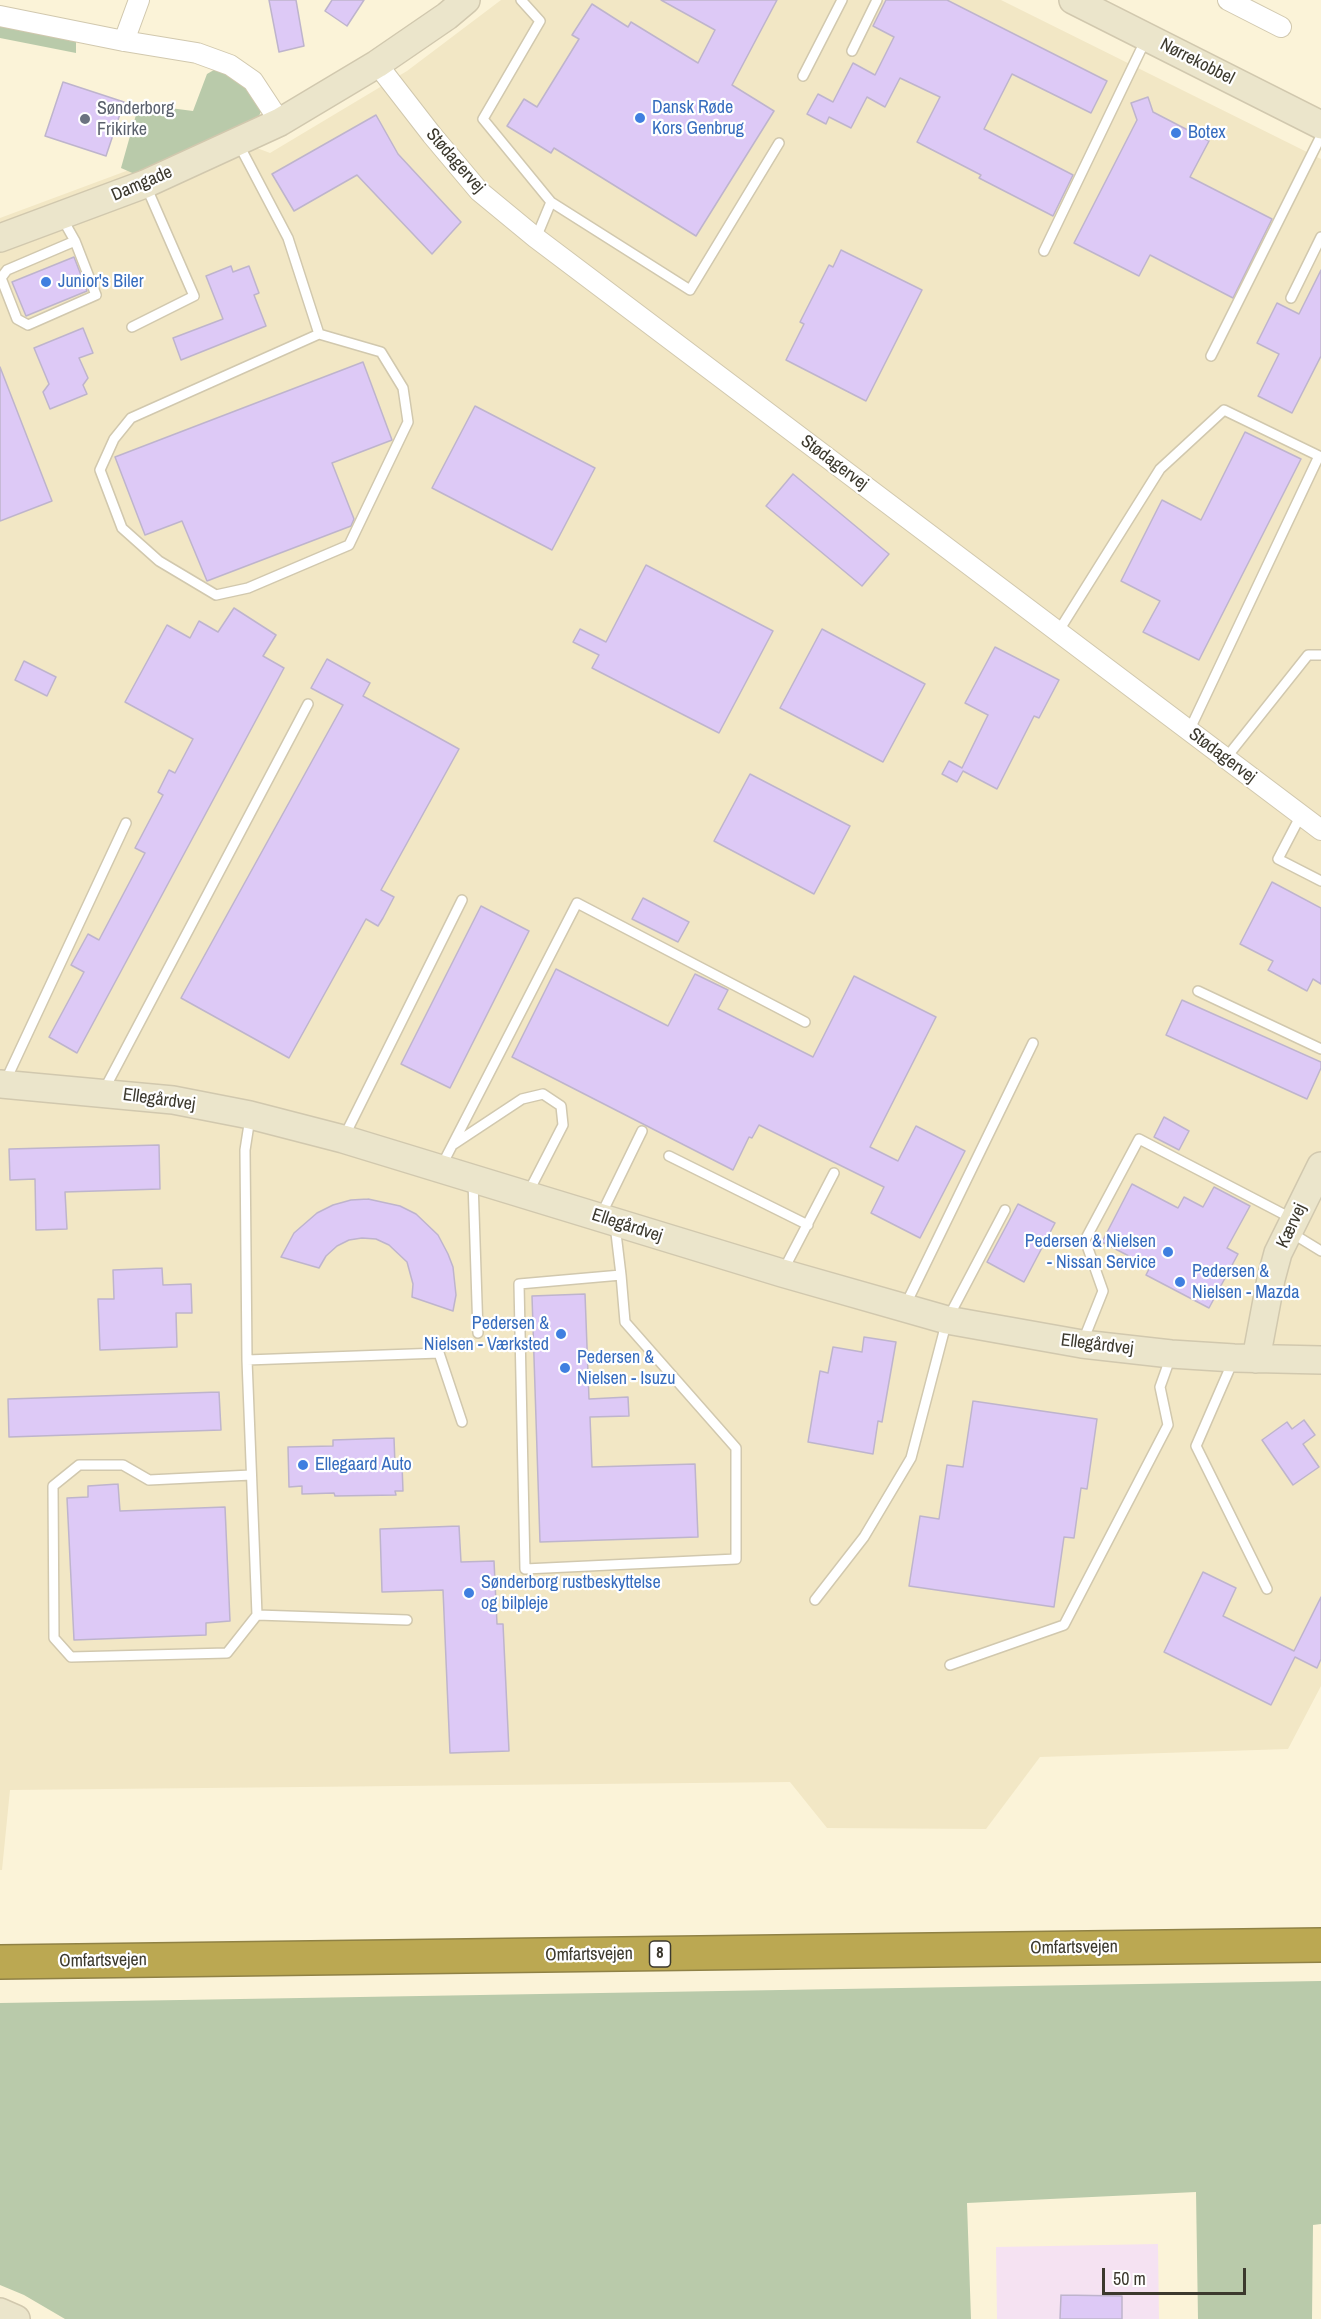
<!DOCTYPE html>
<html>
<head>
<meta charset="utf-8">
<style>
  body { margin:0 }
  #map { position:relative; width:1321px; height:2319px; overflow:hidden; background:#fbf3d8; font-family:"Archivo Narrow",sans-serif }
  canvas { display:block }
  .scale { position:absolute; left:1102px; top:2268px; width:144px; height:27px; box-sizing:border-box; border:3px solid #3c392e; border-top:0; padding-left:8px; font-size:18px; line-height:21px; white-space:nowrap; color:#3c392e; -webkit-text-stroke:4px #fff; paint-order:stroke }
</style>
</head>
<body>
<div id="map">
<canvas width="1321" height="2319"></canvas>
<div class="scale">50 m</div>
</div>
<script>
const context = document.querySelector('canvas').getContext('2d');
context.lineJoin = 'round';
function paint(path, color) { context.fillStyle = color; context.fill(path, 'evenodd'); }
const poly = rows => new Path2D(rows.map(r => 'M' + r).join(''));
function stroke(path, color, width, dash) { context.strokeStyle = color; context.lineWidth = width; context.lineCap = dash ? 'butt' : 'round'; context.setLineDash(dash || []); context.stroke(path); }
function drawText(font, color, halo, rows, align = 'center') {
  context.font = font + ' "Archivo Narrow",sans-serif'; context.lineWidth = 4.5; context.setLineDash([]); context.textBaseline = 'middle'; context.strokeStyle = halo; context.fillStyle = color; for (const [text, x, y, turn = 0] of rows) {
    context.save(); context.translate(x, y); context.rotate((+turn || 0) * Math.PI / 180); context.textAlign = isNaN(turn) ? turn : align; if (halo) context.strokeText(text, 0, 0); context.fillText(text, 0, 0); context.restore();
  }
}
paint(poly([
  [1158,2244,1159,2319,997,2319,996,2247]
]), '#f5e2f2');
paint(poly([
  [501,0,1001,0,1321,159,1321,1686,1288,1749,1040,1757,986,1829,827,1828,790,1782,10,1790,2,1870,0,1870,0,218,223,135,270,153,407,71]
]), '#f2e7c5');
paint(poly([
  [0,24,76,41,76,53,0,38],
  [219,67,237,76,263,107,259,116,137,175,121,168,139,104,193,111,207,74],
  [1321,1981,1321,2224,1313,2225,1312,2319,1198,2319,1196,2192,967,2203,971,2319,65,2319,24,2295,0,2285,0,2003]
]), '#b9caaa');
const building = poly([
  [269,0,296,0,304,46,279,52,269,0],
  [332,0,364,0,347,26,325,11,332,0],
  [661,0,777,0,732,85,774,111,696,236,554,148,551,153,507,126,524,99,537,107,579,39,572,35,592,4,628,27,631,22,698,63,715,30,661,0],
  [886,0,947,0,1107,81,1091,113,1012,74,984,129,1073,175,1053,216,979,178,981,175,917,142,940,97,900,78,885,107,867,97,851,128,829,117,826,124,807,114,818,94,833,102,853,63,875,75,894,37,873,26,886,0],
  [63,82,124,102,106,156,45,136,63,82],
  [1148,97,1153,112,1209,141,1190,177,1272,219,1233,298,1150,255,1139,276,1074,243,1137,120,1131,103,1148,97],
  [376,115,398,154,461,222,432,254,357,175,294,211,272,174,376,115],
  [841,250,922,290,866,401,786,360,804,324,800,322,829,265,833,267,841,250],
  [74,257,87,291,26,316,12,282,74,257],
  [231,266,233,272,249,266,259,293,254,295,266,326,181,360,173,338,223,319,206,276,231,266],
  [1321,270,1321,356,1292,413,1258,396,1279,354,1257,343,1277,303,1299,314,1321,270],
  [83,328,93,353,79,358,88,378,83,385,87,394,50,409,43,392,49,384,34,348,83,328],
  [363,362,392,440,332,463,354,519,351,526,207,581,182,521,145,535,115,457,363,362],
  [0,367,52,501,0,521,0,367],
  [475,406,595,468,552,550,432,488,475,406],
  [1245,432,1301,459,1199,660,1143,632,1160,601,1121,581,1162,500,1201,520,1245,432],
  [793,474,889,554,862,586,766,506,793,474],
  [646,565,773,631,719,733,592,668,599,655,573,642,580,629,606,642,646,565],
  [234,608,276,635,263,656,284,668,77,1053,49,1037,84,972,71,965,88,934,99,940,145,853,135,848,163,795,158,792,169,770,175,773,193,739,125,702,167,625,190,638,199,621,218,632,234,608],
  [822,629,925,684,883,762,780,708,822,629],
  [995,647,1059,680,1039,718,1034,716,997,789,963,771,957,782,942,774,949,761,962,768,988,715,965,703,995,647],
  [327,659,370,683,363,696,459,749,381,890,394,897,383,918,378,926,366,919,289,1058,181,998,343,705,311,688,327,659],
  [24,661,56,677,47,696,15,680,24,661],
  [750,774,850,826,814,894,714,841,750,774],
  [1272,882,1321,908,1321,984,1313,979,1307,991,1268,970,1273,961,1240,944,1272,882],
  [643,898,689,922,678,942,632,919,643,898],
  [481,906,529,931,450,1088,401,1064,481,906],
  [556,969,668,1026,695,974,728,990,718,1009,813,1057,854,976,936,1017,870,1147,898,1161,916,1126,965,1151,920,1238,871,1213,884,1187,759,1125,752,1138,749,1137,733,1170,512,1057,556,969],
  [1182,1000,1321,1062,1321,1068,1307,1099,1166,1035,1182,1000],
  [1164,1117,1189,1131,1179,1150,1154,1137,1164,1117],
  [159,1145,160,1189,65,1192,67,1229,36,1230,35,1179,10,1180,9,1149,159,1145],
  [1132,1184,1178,1208,1184,1197,1203,1207,1214,1187,1250,1206,1227,1248,1238,1254,1209,1308,1146,1275,1150,1267,1102,1242,1132,1184],
  [368,1199,400,1206,416,1214,438,1235,448,1254,453,1267,456,1295,453,1311,412,1297,413,1284,407,1262,389,1245,376,1239,362,1238,349,1240,337,1246,326,1256,319,1268,281,1257,294,1233,317,1213,333,1205,351,1200,368,1199],
  [1018,1204,1055,1223,1024,1282,987,1262,1018,1204],
  [162,1268,163,1285,191,1284,192,1313,176,1313,177,1347,100,1350,98,1299,114,1299,113,1270,162,1268],
  [585,1294,589,1399,628,1397,629,1416,590,1417,592,1467,695,1464,698,1537,540,1542,532,1296,585,1294],
  [864,1337,896,1342,882,1422,878,1421,873,1454,808,1442,820,1371,828,1373,833,1347,862,1352,864,1337],
  [219,1392,221,1430,9,1437,8,1399,219,1392],
  [973,1401,1097,1419,1087,1489,1081,1488,1074,1538,1064,1537,1054,1607,909,1586,920,1516,939,1519,947,1465,963,1467,973,1401],
  [1304,1420,1315,1435,1303,1444,1319,1467,1293,1485,1262,1440,1287,1422,1292,1429,1304,1420],
  [394,1438,395,1465,402,1465,403,1491,395,1491,396,1495,335,1496,334,1493,302,1494,302,1486,289,1487,288,1447,333,1446,333,1440,394,1438],
  [118,1484,120,1511,225,1507,230,1621,206,1623,206,1635,74,1640,67,1498,88,1497,88,1486,118,1484],
  [459,1526,461,1562,494,1561,497,1624,503,1624,509,1751,450,1753,443,1590,382,1592,380,1529,459,1526],
  [1203,1572,1236,1588,1223,1616,1294,1651,1321,1597,1321,1659,1317,1668,1295,1657,1271,1705,1164,1652,1203,1572],
  [1061,2295,1122,2296,1122,2319,1060,2319,1061,2295]
]);
paint(building, '#ddc9f6');
stroke(building, '#beb4cc', 1.5);
const lane = poly([
  [521,0,540,21,483,119,551,202,536,238],
  [852,51,877,0],
  [803,76,842,0],
  [238,143,288,238,319,334,131,418,114,439,100,470,122,528,159,561,216,595,248,588,349,545,408,422,403,388,381,352,319,334],
  [551,202,690,290,779,143],
  [62,218,75,241,7,270,1,278,17,319,28,325,96,295,75,241],
  [1044,251,1146,39],
  [1291,298,1321,237],
  [132,327,194,296,146,186],
  [1211,356,1321,136],
  [1058,632,1160,469,1224,410,1319,456,1189,731],
  [1226,758,1308,655,1321,655],
  [1301,815,1278,859,1321,881],
  [1198,991,1321,1049],
  [5,1082,126,823],
  [104,1090,308,704],
  [250,1118,245,1150,247,1360,257,1615,227,1653,71,1657,54,1638,53,1486,79,1465,123,1465,149,1480,251,1475],
  [344,1137,462,900],
  [454,1144,522,1099,543,1094,561,1106,563,1125,528,1193],
  [669,1156,808,1225],
  [442,1165,577,903,805,1022],
  [473,1181,478,1333],
  [601,1215,642,1131],
  [615,1225,621,1275,625,1322,736,1448,736,1559,525,1569,519,1284,621,1275],
  [1290,1232,1321,1251],
  [783,1271,834,1173],
  [905,1306,1033,1043],
  [1083,1341,1103,1291,1085,1240,1139,1139,1291,1218],
  [247,1360,439,1353,462,1422],
  [1233,1361,1196,1446,1267,1589],
  [815,1600,864,1537,911,1458,947,1320,1005,1210],
  [257,1615,407,1620],
  [950,1665,1064,1625,1168,1425,1160,1387,1171,1356]
]);
const street = poly([
  [1228,0,1281,27],
  [0,16,124,41,197,53,230,65,253,81,280,122],
  [124,41,139,0],
  [377,64,432,135,479,191,536,238,1321,830]
]);
const secondary = poly([
  [1073,0,1321,125],
  [0,238,145,184,280,122,377,64,447,16,466,0],
  [0,1084,173,1100,250,1115,343,1139,782,1273,947,1320,1082,1344,1171,1354,1234,1358,1321,1360],
  [1256,1359,1271,1279,1278,1253,1321,1166],
  [0,2312,16,2319]
]);
const highway = poly([
  [0,1962,1321,1945]
]);
stroke(lane, '#d1c8ae', 12);
stroke(street, '#d1c8ae', 22);
stroke(secondary, '#d1c8ae', 30);
stroke(highway, '#8f8145', 36);
stroke(lane, '#fff', 9);
stroke(street, '#fff', 20);
stroke(secondary, '#ebe5cb', 27);
stroke(highway, '#bba852', 33);
for (const [x, y, r, color] of [
  [640,118,6,"#3f7fe0"],
  [85,119,6,"#6b7280"],
  [1176,133,6,"#3f7fe0"],
  [46,282,6,"#3f7fe0"],
  [1168,1252,6,"#3f7fe0"],
  [1180,1282,6,"#3f7fe0"],
  [561,1334,6,"#3f7fe0"],
  [565,1368,6,"#3f7fe0"],
  [303,1465,6,"#3f7fe0"],
  [469,1593,6,"#3f7fe0"]
]) { const dot = new Path2D(); dot.arc(x, y, r, 0, 2 * Math.PI); context.fillStyle = color; context.fill(dot); stroke(dot, '#fff', 2); }
for (const [x, y, w] of [
  [660,1954,21]
]) { const box = new Path2D(); box.roundRect(x - w / 2, y - 13, w, 26, 4.5); context.fillStyle = '#fff'; context.fill(box); stroke(box, '#3c392e', 1.5); }
drawText('bold 16px', '#3c392e', null, [
  ["8",660,1954]
]);
drawText('18px', '#3c392e', '#fff', [
  ["Nørrekobbel",1197,62,27],
  ["Stødagervej",455,161,49],
  ["Damgade",142,184,-23],
  ["Stødagervej",834,463,37],
  ["Stødagervej",1222,756,37],
  ["Ellegårdvej",159,1100,8],
  ["Ellegårdvej",627,1226,18],
  ["Kærvej",1292,1226,-65],
  ["Ellegårdvej",1097,1345,7],
  ["Omfartsvejen",1074,1948,-1],
  ["Omfartsvejen",589,1955,-1],
  ["Omfartsvejen",103,1961,-1]
]);
drawText('18px', '#366cbe', '#fff', [
  ["Dansk Røde",652,108],
  ["Kors Genbrug",652,129],
  ["Botex",1188,133],
  ["Junior's Biler",58,282],
  ["Pedersen & Nielsen",1156,1242,"right"],
  ["- Nissan Service",1156,1263,"right"],
  ["Pedersen &",1192,1272],
  ["Nielsen - Mazda",1192,1293],
  ["Pedersen &",549,1324,"right"],
  ["Nielsen - Værksted",549,1345,"right"],
  ["Pedersen &",577,1358],
  ["Nielsen - Isuzu",577,1379],
  ["Ellegaard Auto",315,1465],
  ["Sønderborg rustbeskyttelse",481,1583],
  ["og bilpleje",481,1604]
], 'left');
drawText('18px', '#5b616d', '#fff', [
  ["Sønderborg",97,109],
  ["Frikirke",97,130]
], 'left');
</script>
</body>
</html>
